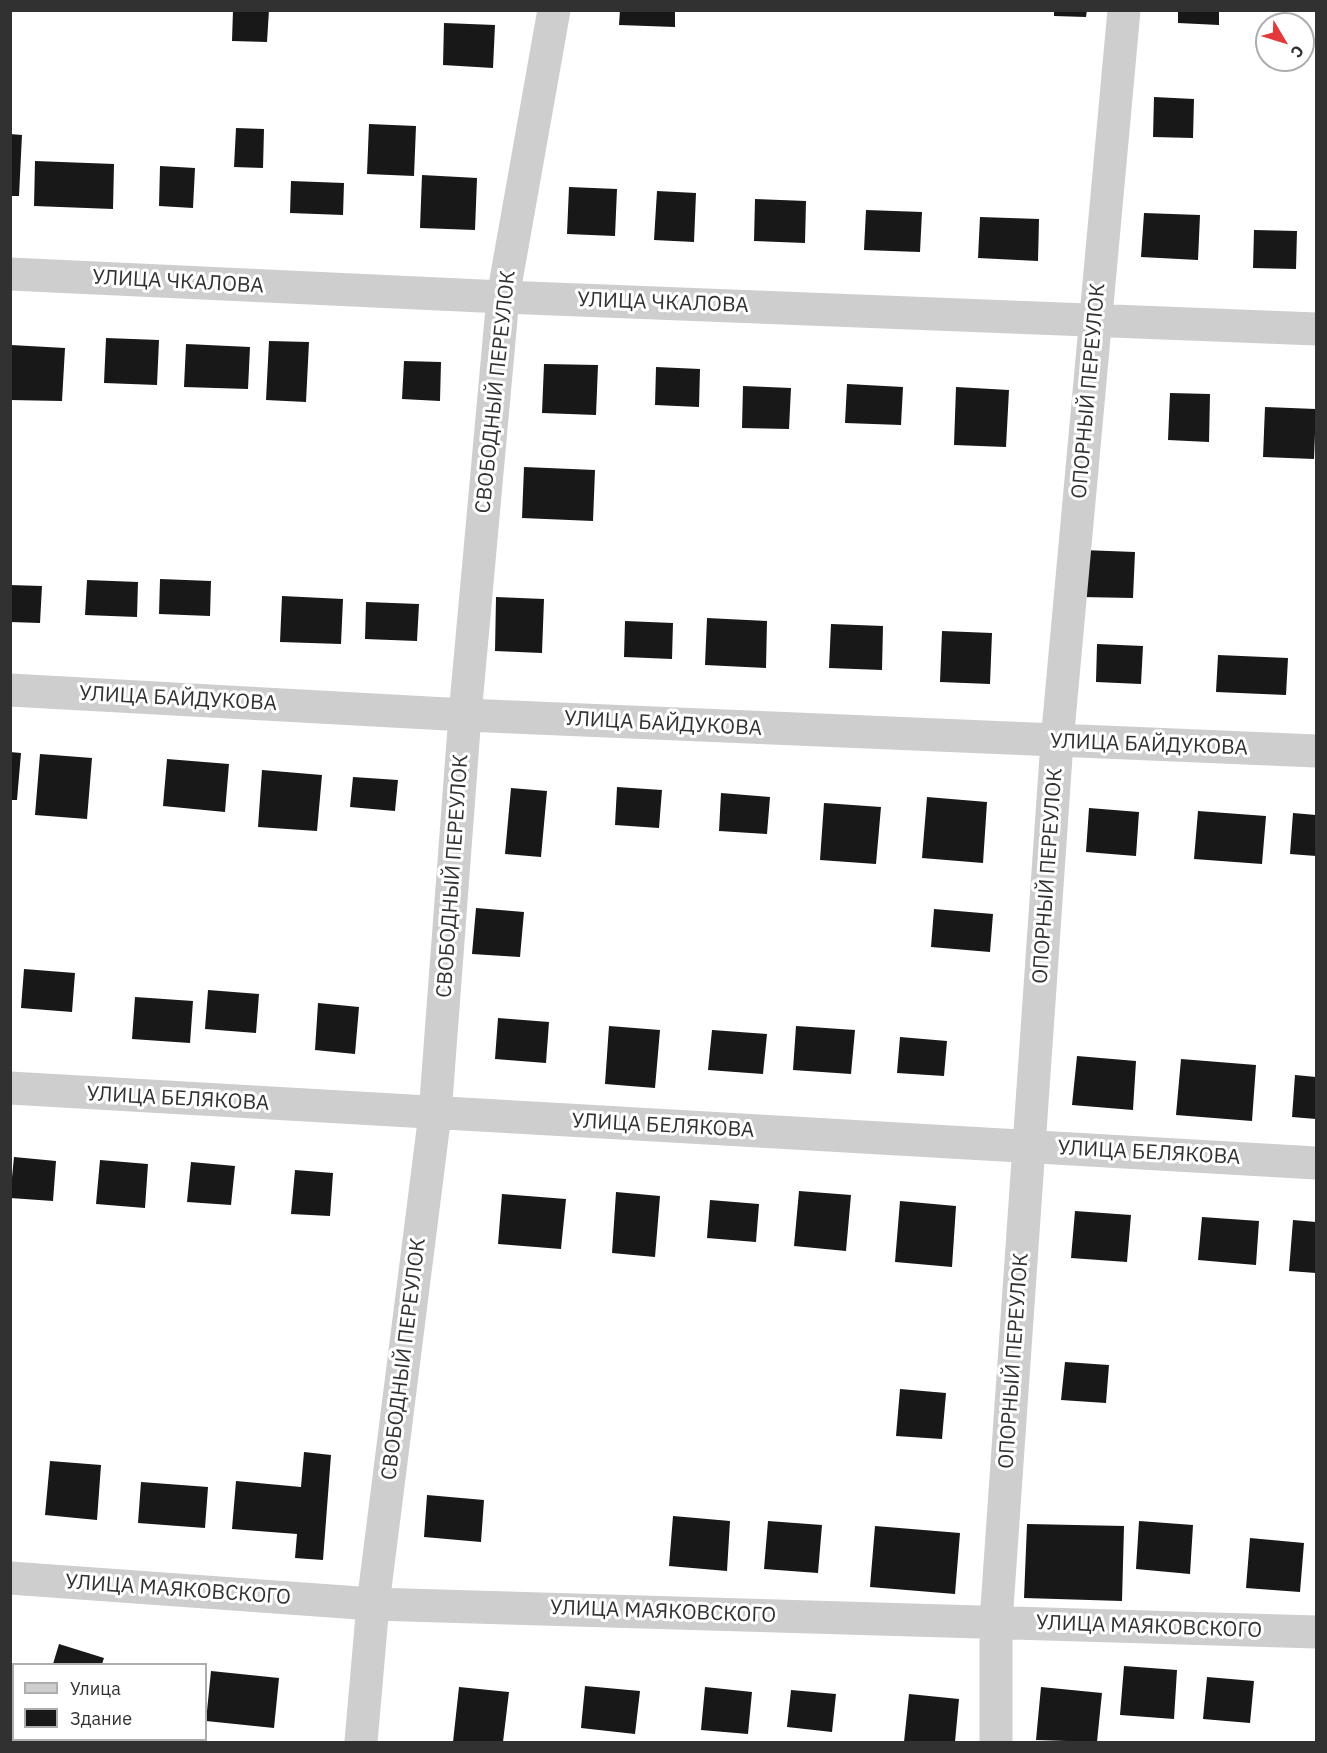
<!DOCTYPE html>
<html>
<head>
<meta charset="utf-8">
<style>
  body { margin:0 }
  #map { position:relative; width:1327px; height:1753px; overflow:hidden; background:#fff; font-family:"IBM Plex Sans",sans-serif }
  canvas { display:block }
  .frame { position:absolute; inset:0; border:12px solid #313131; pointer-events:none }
  .legend { position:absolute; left:12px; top:1663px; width:195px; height:78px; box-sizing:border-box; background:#fff; border:2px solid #adadad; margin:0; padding:8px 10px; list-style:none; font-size:18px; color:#313131 }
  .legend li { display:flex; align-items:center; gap:12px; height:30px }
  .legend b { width:30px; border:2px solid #adadad }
  .north { position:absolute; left:1255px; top:12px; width:60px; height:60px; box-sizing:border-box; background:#fff; border:2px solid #adadad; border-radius:50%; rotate:128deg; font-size:16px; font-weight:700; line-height:24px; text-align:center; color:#313131 }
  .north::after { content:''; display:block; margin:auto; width:21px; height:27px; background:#e2393a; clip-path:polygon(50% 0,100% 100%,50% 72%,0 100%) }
</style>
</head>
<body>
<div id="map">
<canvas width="1327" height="1753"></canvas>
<div class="frame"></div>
<ul class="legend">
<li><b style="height:8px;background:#cecece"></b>Улица</li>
<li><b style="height:16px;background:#181818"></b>Здание</li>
</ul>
<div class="north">С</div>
</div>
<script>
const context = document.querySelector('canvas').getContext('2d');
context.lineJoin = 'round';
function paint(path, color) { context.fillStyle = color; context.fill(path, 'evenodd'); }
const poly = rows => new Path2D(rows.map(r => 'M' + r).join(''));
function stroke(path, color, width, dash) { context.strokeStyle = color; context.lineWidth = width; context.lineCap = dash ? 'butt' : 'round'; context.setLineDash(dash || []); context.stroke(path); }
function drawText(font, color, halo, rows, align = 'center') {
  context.font = font + ' "IBM Plex Sans",sans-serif'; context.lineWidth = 6; context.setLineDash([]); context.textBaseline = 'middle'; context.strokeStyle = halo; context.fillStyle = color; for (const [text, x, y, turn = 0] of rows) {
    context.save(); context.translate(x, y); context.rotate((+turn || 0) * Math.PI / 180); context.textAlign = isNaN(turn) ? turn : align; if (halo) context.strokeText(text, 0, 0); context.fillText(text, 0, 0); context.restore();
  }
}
paint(poly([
  [233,10,269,10,267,42,232,41],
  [620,10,675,10,675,27,619,25],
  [1054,10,1087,10,1086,17,1054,16],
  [1178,10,1219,10,1219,25,1178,23],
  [444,23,495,25,493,68,443,65],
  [1154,97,1194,99,1193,138,1153,137],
  [369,124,416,126,414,176,367,174],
  [236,128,264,129,263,168,234,167],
  [10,134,22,135,19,196,10,196],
  [35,161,114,164,113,209,34,206],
  [160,166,195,168,193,208,159,206],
  [422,175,477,178,475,230,420,228],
  [291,181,344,183,343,215,290,213],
  [569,187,617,189,615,236,567,234],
  [657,191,696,193,694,242,654,240],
  [755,199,806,201,805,243,754,241],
  [866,210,922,212,920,252,864,250],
  [1144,213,1200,215,1198,260,1141,257],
  [980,217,1039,219,1038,261,978,258],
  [1254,230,1297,231,1296,269,1253,268],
  [106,338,159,340,157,385,104,383],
  [269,341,309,342,306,402,266,400],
  [186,344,250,347,248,389,184,387],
  [11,345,65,348,62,401,10,400],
  [404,361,441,362,440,401,402,399],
  [544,364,598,365,596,415,542,413],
  [656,367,700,369,699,407,655,405],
  [847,384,903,387,901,425,845,423],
  [743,386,791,388,789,429,742,428],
  [956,387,1009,390,1006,447,954,445],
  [1170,393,1210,394,1209,442,1168,440],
  [1265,407,1316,409,1314,459,1263,457],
  [524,467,595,470,593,521,522,518],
  [1083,550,1135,552,1133,598,1081,597],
  [160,579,211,581,210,616,159,614],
  [87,580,138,582,137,617,85,615],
  [10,585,42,586,40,623,10,622],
  [282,596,343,599,341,644,280,642],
  [496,597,544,599,542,653,495,651],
  [366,602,419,604,417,641,365,639],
  [707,618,767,621,766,668,705,665],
  [625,621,673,623,672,659,624,657],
  [831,624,883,626,882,670,829,668],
  [942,631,992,633,990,684,940,682],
  [1097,644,1143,646,1141,684,1096,682],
  [1218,655,1288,658,1286,695,1216,692],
  [10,752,21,753,17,800,10,800],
  [40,754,92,758,87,819,35,815],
  [167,759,229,764,225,812,163,806],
  [262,770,322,775,317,831,258,827],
  [353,777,398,780,395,811,350,807],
  [617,787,662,790,659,828,615,825],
  [511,788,547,791,541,857,505,854],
  [721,793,770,797,767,834,719,831],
  [927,797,987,802,983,863,922,858],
  [824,803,881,807,876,864,820,860],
  [1089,808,1139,812,1136,856,1086,852],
  [1198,811,1266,816,1262,864,1194,859],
  [1293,813,1316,815,1316,856,1290,854],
  [476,908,524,912,520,957,472,954],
  [934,909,993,914,990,952,931,947],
  [24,969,75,973,72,1012,21,1008],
  [208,990,259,994,256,1033,205,1029],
  [135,997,193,1001,190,1043,132,1039],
  [318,1003,359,1007,355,1054,315,1050],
  [498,1018,549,1022,546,1063,495,1059],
  [609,1026,660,1030,655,1088,605,1084],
  [796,1026,855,1030,851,1074,793,1070],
  [712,1030,767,1034,763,1074,708,1070],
  [900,1037,947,1041,944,1076,897,1073],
  [1077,1056,1136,1061,1133,1110,1072,1105],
  [1181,1059,1256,1065,1252,1121,1176,1115],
  [1295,1075,1316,1077,1316,1119,1292,1117],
  [14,1157,56,1161,53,1201,10,1198],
  [100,1160,148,1164,145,1208,96,1204],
  [191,1162,235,1166,231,1205,187,1202],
  [295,1170,333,1173,330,1216,291,1214],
  [799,1191,851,1195,846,1251,794,1246],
  [616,1192,660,1196,655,1257,612,1253],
  [502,1194,566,1199,561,1249,498,1244],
  [710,1200,759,1204,756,1242,707,1238],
  [900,1201,956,1206,952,1267,895,1262],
  [1075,1211,1131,1215,1127,1262,1071,1258],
  [1202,1217,1259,1221,1256,1265,1198,1260],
  [1293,1220,1316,1222,1316,1273,1289,1271],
  [1065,1362,1109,1365,1106,1403,1061,1400],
  [900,1389,946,1393,942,1439,896,1436],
  [304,1452,331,1455,323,1560,295,1558,297,1534,232,1529,236,1481,301,1487],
  [50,1461,101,1465,97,1520,45,1515],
  [141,1482,208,1487,205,1528,138,1523],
  [427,1495,484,1500,481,1542,424,1537],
  [673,1516,730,1521,727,1571,669,1566],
  [768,1521,822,1525,818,1573,764,1569],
  [1139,1521,1193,1525,1190,1574,1136,1569],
  [1027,1524,1124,1526,1122,1601,1024,1598],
  [875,1526,960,1533,955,1594,870,1587],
  [1250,1538,1304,1543,1300,1592,1246,1588],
  [59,1644,104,1658,102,1664,53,1664],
  [1124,1666,1177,1670,1174,1719,1120,1715],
  [211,1671,279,1678,274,1728,206,1721],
  [1207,1677,1254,1681,1250,1723,1203,1719],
  [585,1686,640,1691,635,1734,581,1728],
  [459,1687,509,1692,503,1742,453,1742],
  [705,1687,752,1692,748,1734,701,1730],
  [1041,1687,1102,1693,1097,1742,1036,1740],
  [791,1690,836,1694,832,1732,787,1727],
  [909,1694,959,1699,955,1742,904,1742]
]), '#181818');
stroke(poly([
  [10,274,503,297,1316,329],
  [10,690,465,715,1316,751],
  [10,1088,1316,1163],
  [10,1578,373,1604,1316,1632],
  [361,1742,373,1604,435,1114,465,715,503,297,554,10],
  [996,1742,996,1622,1057,742,1124,10]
]), '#cecece', 33);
drawText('21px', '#313131', '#fff', [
  ["УЛИЦА ЧКАЛОВА",178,282,3],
  ["УЛИЦА ЧКАЛОВА",663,303,2],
  ["ОПОРНЫЙ ПЕРЕУЛОК",1089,391,-85],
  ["СВОБОДНЫЙ ПЕРЕУЛОК",496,392,-84],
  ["УЛИЦА БАЙДУКОВА",178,699,3],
  ["УЛИЦА БАЙДУКОВА",663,724,3],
  ["УЛИЦА БАЙДУКОВА",1149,745,2],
  ["СВОБОДНЫЙ ПЕРЕУЛОК",453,876,-86],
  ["ОПОРНЫЙ ПЕРЕУЛОК",1048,876,-86],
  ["УЛИЦА БЕЛЯКОВА",178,1099,3],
  ["УЛИЦА БЕЛЯКОВА",663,1126,3],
  ["УЛИЦА БЕЛЯКОВА",1149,1153,3],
  ["СВОБОДНЫЙ ПЕРЕУЛОК",404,1359,-83],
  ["ОПОРНЫЙ ПЕРЕУЛОК",1014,1361,-86],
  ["УЛИЦА МАЯКОВСКОГО",178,1590,4],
  ["УЛИЦА МАЯКОВСКОГО",663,1612,2],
  ["УЛИЦА МАЯКОВСКОГО",1149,1627,2]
]);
</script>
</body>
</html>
